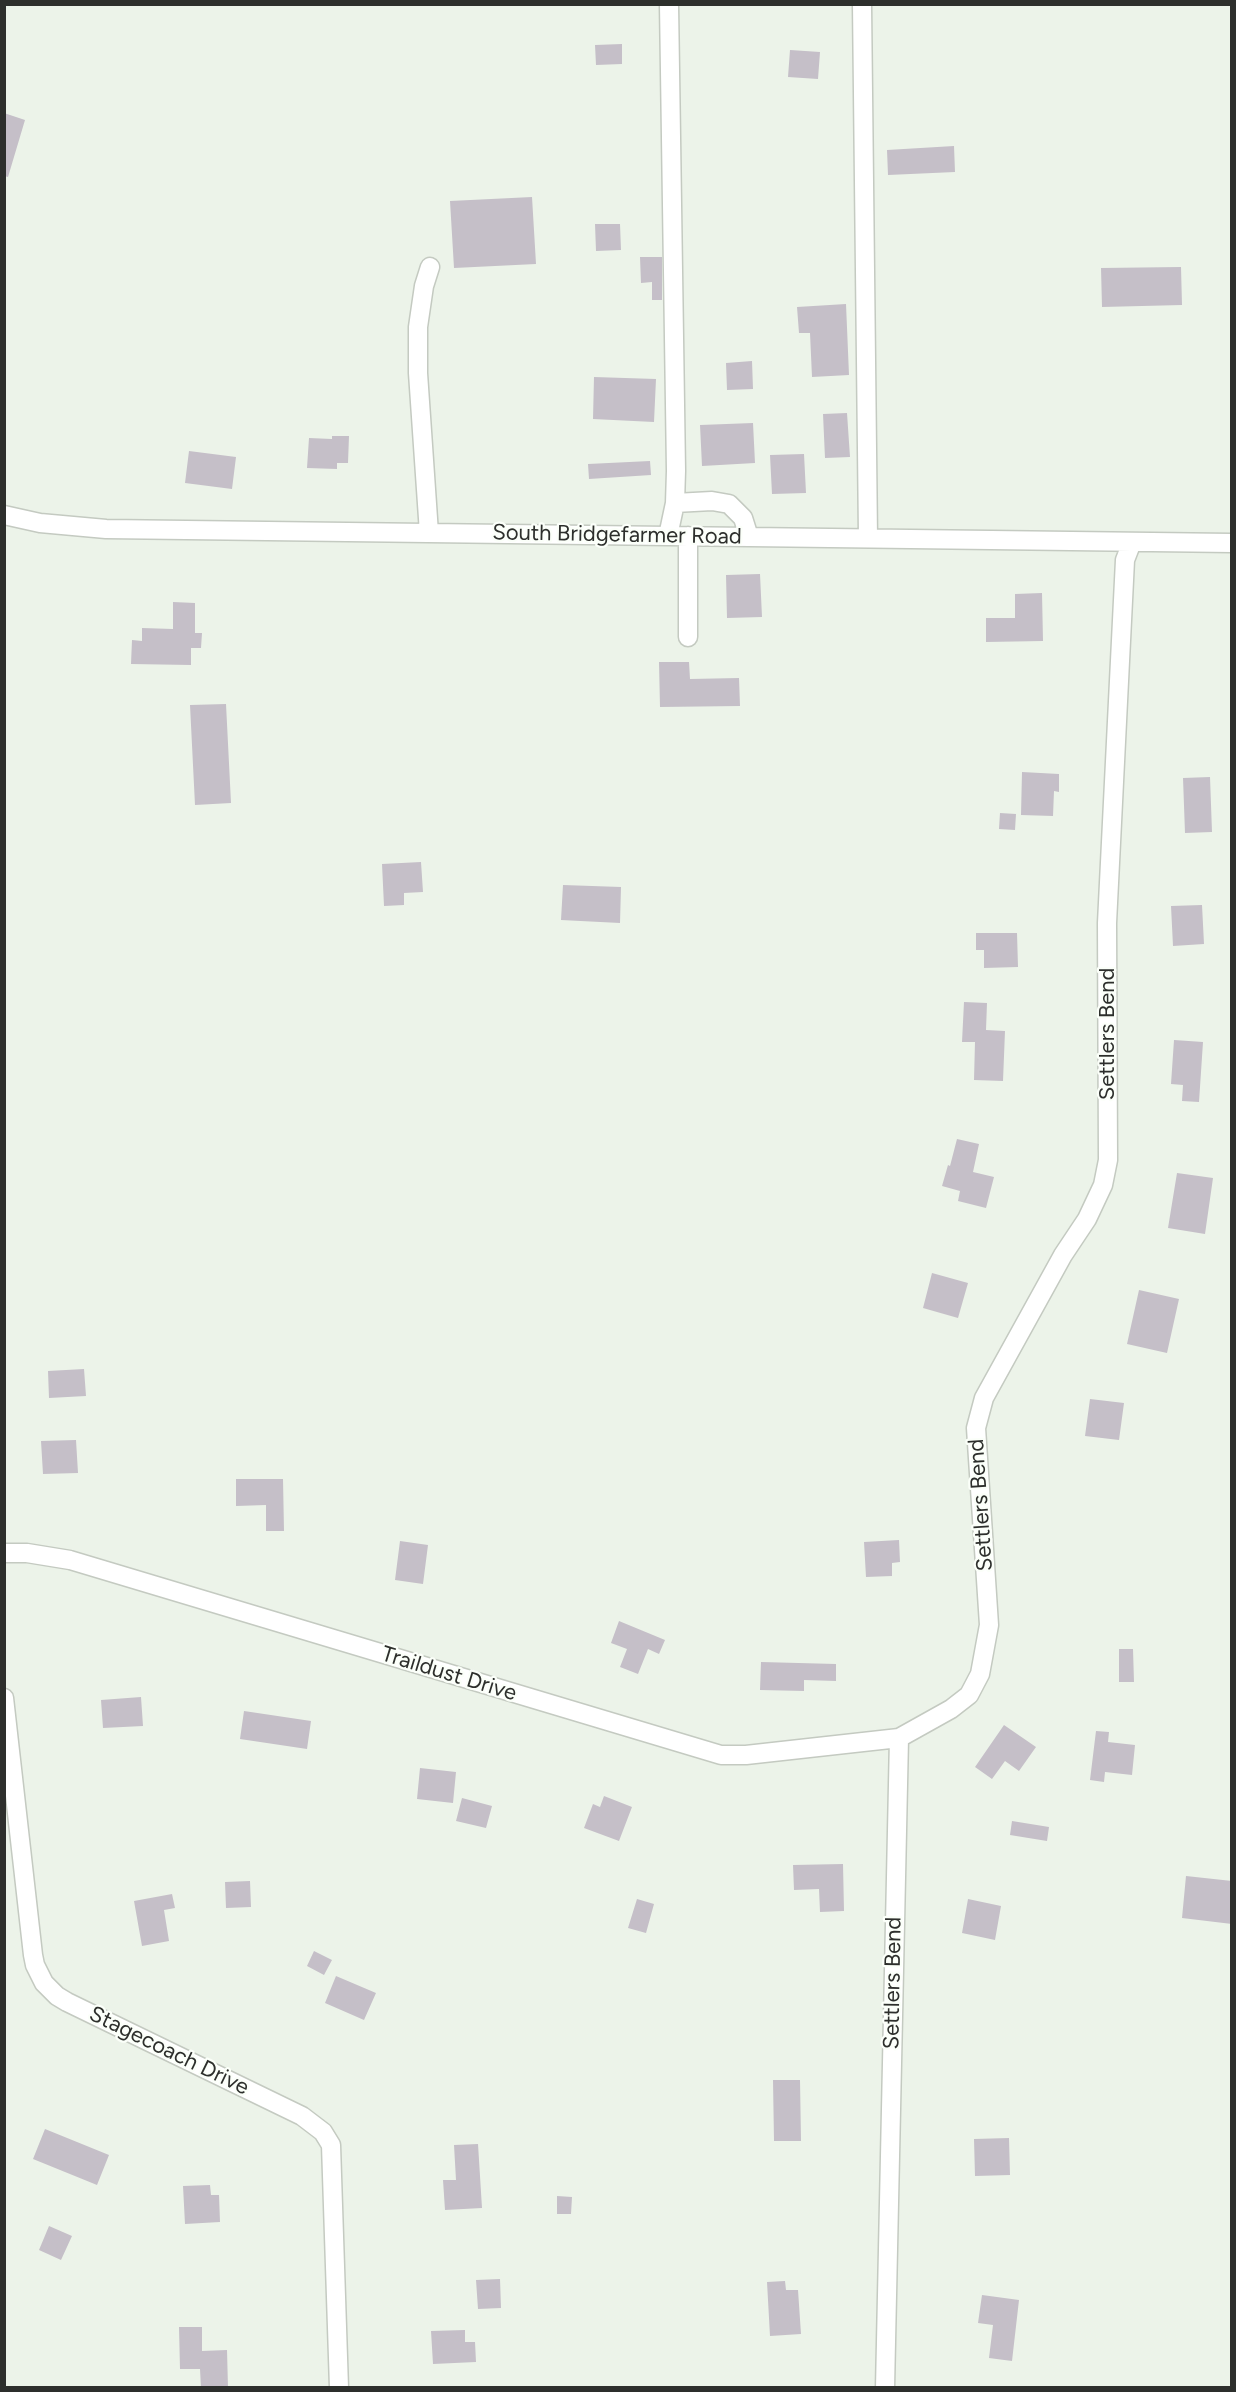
<!DOCTYPE html>
<html>
<head>
<meta charset="utf-8">
<style>
  body { margin:0 }
  #map { position:relative; width:1236px; height:2392px; overflow:hidden; background:#ecf3e9; font-family:Figtree,sans-serif }
  canvas { display:block }
  .frame { position:absolute; inset:0; border:6px solid #2d2f2c; pointer-events:none }
</style>
</head>
<body>
<div id="map">
<canvas width="1236" height="2392"></canvas>
<div class="frame"></div>
</div>
<script>
const context = document.querySelector('canvas').getContext('2d');
context.lineJoin = 'round';
function paint(path, color) { context.fillStyle = color; context.fill(path, 'evenodd'); }
const poly = rows => new Path2D(rows.map(r => 'M' + r).join(''));
function stroke(path, color, width, dash) { context.strokeStyle = color; context.lineWidth = width; context.lineCap = dash ? 'butt' : 'round'; context.setLineDash(dash || []); context.stroke(path); }
function drawText(font, color, halo, rows, align = 'center') {
  context.font = font + ' Figtree,sans-serif'; context.lineWidth = 4.5; context.setLineDash([]); context.textBaseline = 'middle'; context.strokeStyle = halo; context.fillStyle = color; for (const [text, x, y, turn = 0] of rows) {
    context.save(); context.translate(x, y); context.rotate((+turn || 0) * Math.PI / 180); context.textAlign = isNaN(turn) ? turn : align; if (halo) context.strokeText(text, 0, 0); context.fillText(text, 0, 0); context.restore();
  }
}
paint(poly([
  [622,44,622,64,596,65,595,45],
  [790,50,820,52,818,79,788,77],
  [4,113,25,120,8,177,4,176],
  [954,146,955,172,888,175,887,150],
  [532,197,536,264,454,268,450,201],
  [595,224,620,224,621,250,596,251],
  [640,257,662,257,662,300,652,300,652,282,641,283],
  [1181,267,1182,305,1102,307,1101,268],
  [846,304,849,375,812,377,810,333,799,333,797,307],
  [752,361,753,389,727,390,726,363],
  [594,377,656,379,654,422,593,419],
  [847,413,850,457,825,458,823,414],
  [753,423,755,463,702,466,700,425],
  [332,436,349,436,348,463,337,463,337,469,307,468,309,438,332,439],
  [189,451,236,457,232,489,185,483],
  [804,454,806,493,772,494,770,455],
  [650,461,651,475,589,479,588,464],
  [760,574,762,617,727,618,726,575],
  [1042,593,1043,641,986,642,986,618,1015,618,1015,594],
  [173,602,195,603,195,633,202,633,201,648,191,648,191,665,131,664,132,640,142,641,142,628,173,629],
  [659,662,689,662,690,679,739,678,740,706,660,707],
  [226,704,231,803,195,805,190,705],
  [1022,772,1059,774,1059,792,1054,791,1053,816,1021,815],
  [1210,777,1212,832,1185,833,1183,778],
  [1000,813,1016,814,1015,830,999,829],
  [421,862,423,892,404,893,404,905,384,906,382,864],
  [563,885,621,887,620,923,561,920],
  [1202,905,1204,944,1173,946,1171,906],
  [976,933,1017,933,1018,967,984,968,984,950,976,950],
  [964,1002,987,1003,986,1030,1005,1031,1003,1081,974,1080,975,1042,962,1042],
  [1174,1040,1203,1042,1199,1102,1182,1101,1183,1085,1171,1084],
  [957,1139,979,1144,973,1172,994,1177,986,1208,958,1201,960,1191,942,1186,948,1165,950,1166],
  [1177,1173,1213,1178,1205,1234,1168,1228],
  [932,1273,968,1283,958,1318,923,1308],
  [1139,1290,1179,1299,1167,1353,1127,1344],
  [84,1369,86,1396,49,1398,48,1371],
  [1090,1399,1124,1403,1119,1440,1085,1436],
  [76,1440,78,1473,43,1474,41,1441],
  [236,1479,283,1479,284,1531,266,1531,266,1505,236,1506],
  [899,1540,900,1562,892,1563,892,1576,866,1577,864,1542],
  [400,1541,428,1545,423,1584,395,1580],
  [619,1621,665,1640,659,1654,648,1649,638,1674,620,1667,627,1649,611,1643],
  [1119,1649,1133,1649,1134,1682,1119,1682],
  [761,1662,836,1664,836,1681,804,1680,804,1691,760,1690],
  [141,1697,143,1726,103,1728,101,1700],
  [244,1711,311,1721,307,1749,240,1739],
  [1004,1725,1036,1747,1019,1771,1005,1761,992,1779,975,1767],
  [1096,1731,1109,1732,1108,1742,1135,1745,1132,1775,1105,1772,1104,1782,1090,1780],
  [420,1768,456,1772,453,1803,417,1799],
  [604,1796,632,1807,619,1841,584,1828,593,1804,600,1807],
  [462,1798,492,1806,486,1828,456,1821],
  [1012,1821,1049,1827,1047,1841,1010,1835],
  [843,1864,844,1911,820,1912,819,1889,794,1890,793,1865],
  [1186,1876,1232,1881,1232,1924,1182,1918],
  [250,1881,251,1907,226,1908,225,1882],
  [172,1894,175,1908,164,1910,169,1941,142,1946,134,1901],
  [637,1899,654,1904,646,1933,628,1928],
  [968,1899,1001,1906,995,1940,962,1933],
  [314,1951,332,1960,324,1975,307,1966],
  [336,1976,376,1993,364,2020,325,2003],
  [773,2080,800,2080,801,2141,774,2141],
  [45,2129,109,2155,97,2185,33,2159],
  [1009,2138,1010,2175,975,2176,974,2139],
  [478,2144,482,2208,445,2210,443,2180,456,2180,454,2145],
  [210,2185,211,2195,219,2195,220,2222,185,2224,183,2186],
  [557,2196,572,2197,571,2214,557,2214],
  [49,2226,72,2236,61,2260,39,2250],
  [500,2279,501,2308,478,2309,476,2280],
  [785,2281,786,2290,798,2290,801,2334,770,2336,767,2282],
  [982,2295,1019,2300,1012,2361,989,2358,993,2325,978,2323],
  [179,2327,202,2327,202,2351,227,2350,228,2388,201,2388,200,2369,180,2369],
  [465,2330,465,2342,475,2342,476,2362,433,2364,431,2331]
]), '#c5bfc8');
const minor = poly([
  [862,4,868,538],
  [675,503,712,501,729,504,743,518,749,537],
  [4,515,40,523,106,529,1232,543],
  [429,533,418,373,418,327,424,286,430,267],
  [668,536,675,503,676,471,669,4],
  [688,637,688,536],
  [4,1553,27,1553,70,1560,721,1755,746,1755,899,1738],
  [4,1698,33,1955,35,1965,44,1983,57,1996,67,2002,302,2116,323,2132,331,2145,339,2388],
  [885,2388,899,1738,951,1709,969,1695,980,1674,989,1625,976,1428,984,1398,1063,1255,1087,1219,1103,1185,1108,1160,1107,923,1125,560,1132,542]
]);
stroke(minor, '#c4cac1', 21);
stroke(minor, '#fff', 18);
drawText('22px', '#2d2f2c', '#fbfff9', [
  ["South Bridgefarmer Road",617,535,1],
  ["Settlers Bend",1108,1034,-90],
  ["Settlers Bend",981,1505,-94],
  ["Traildust Drive",449,1674,17],
  ["Settlers Bend",893,1983,-89],
  ["Stagecoach Drive",169,2051,26]
]);
</script>
</body>
</html>
